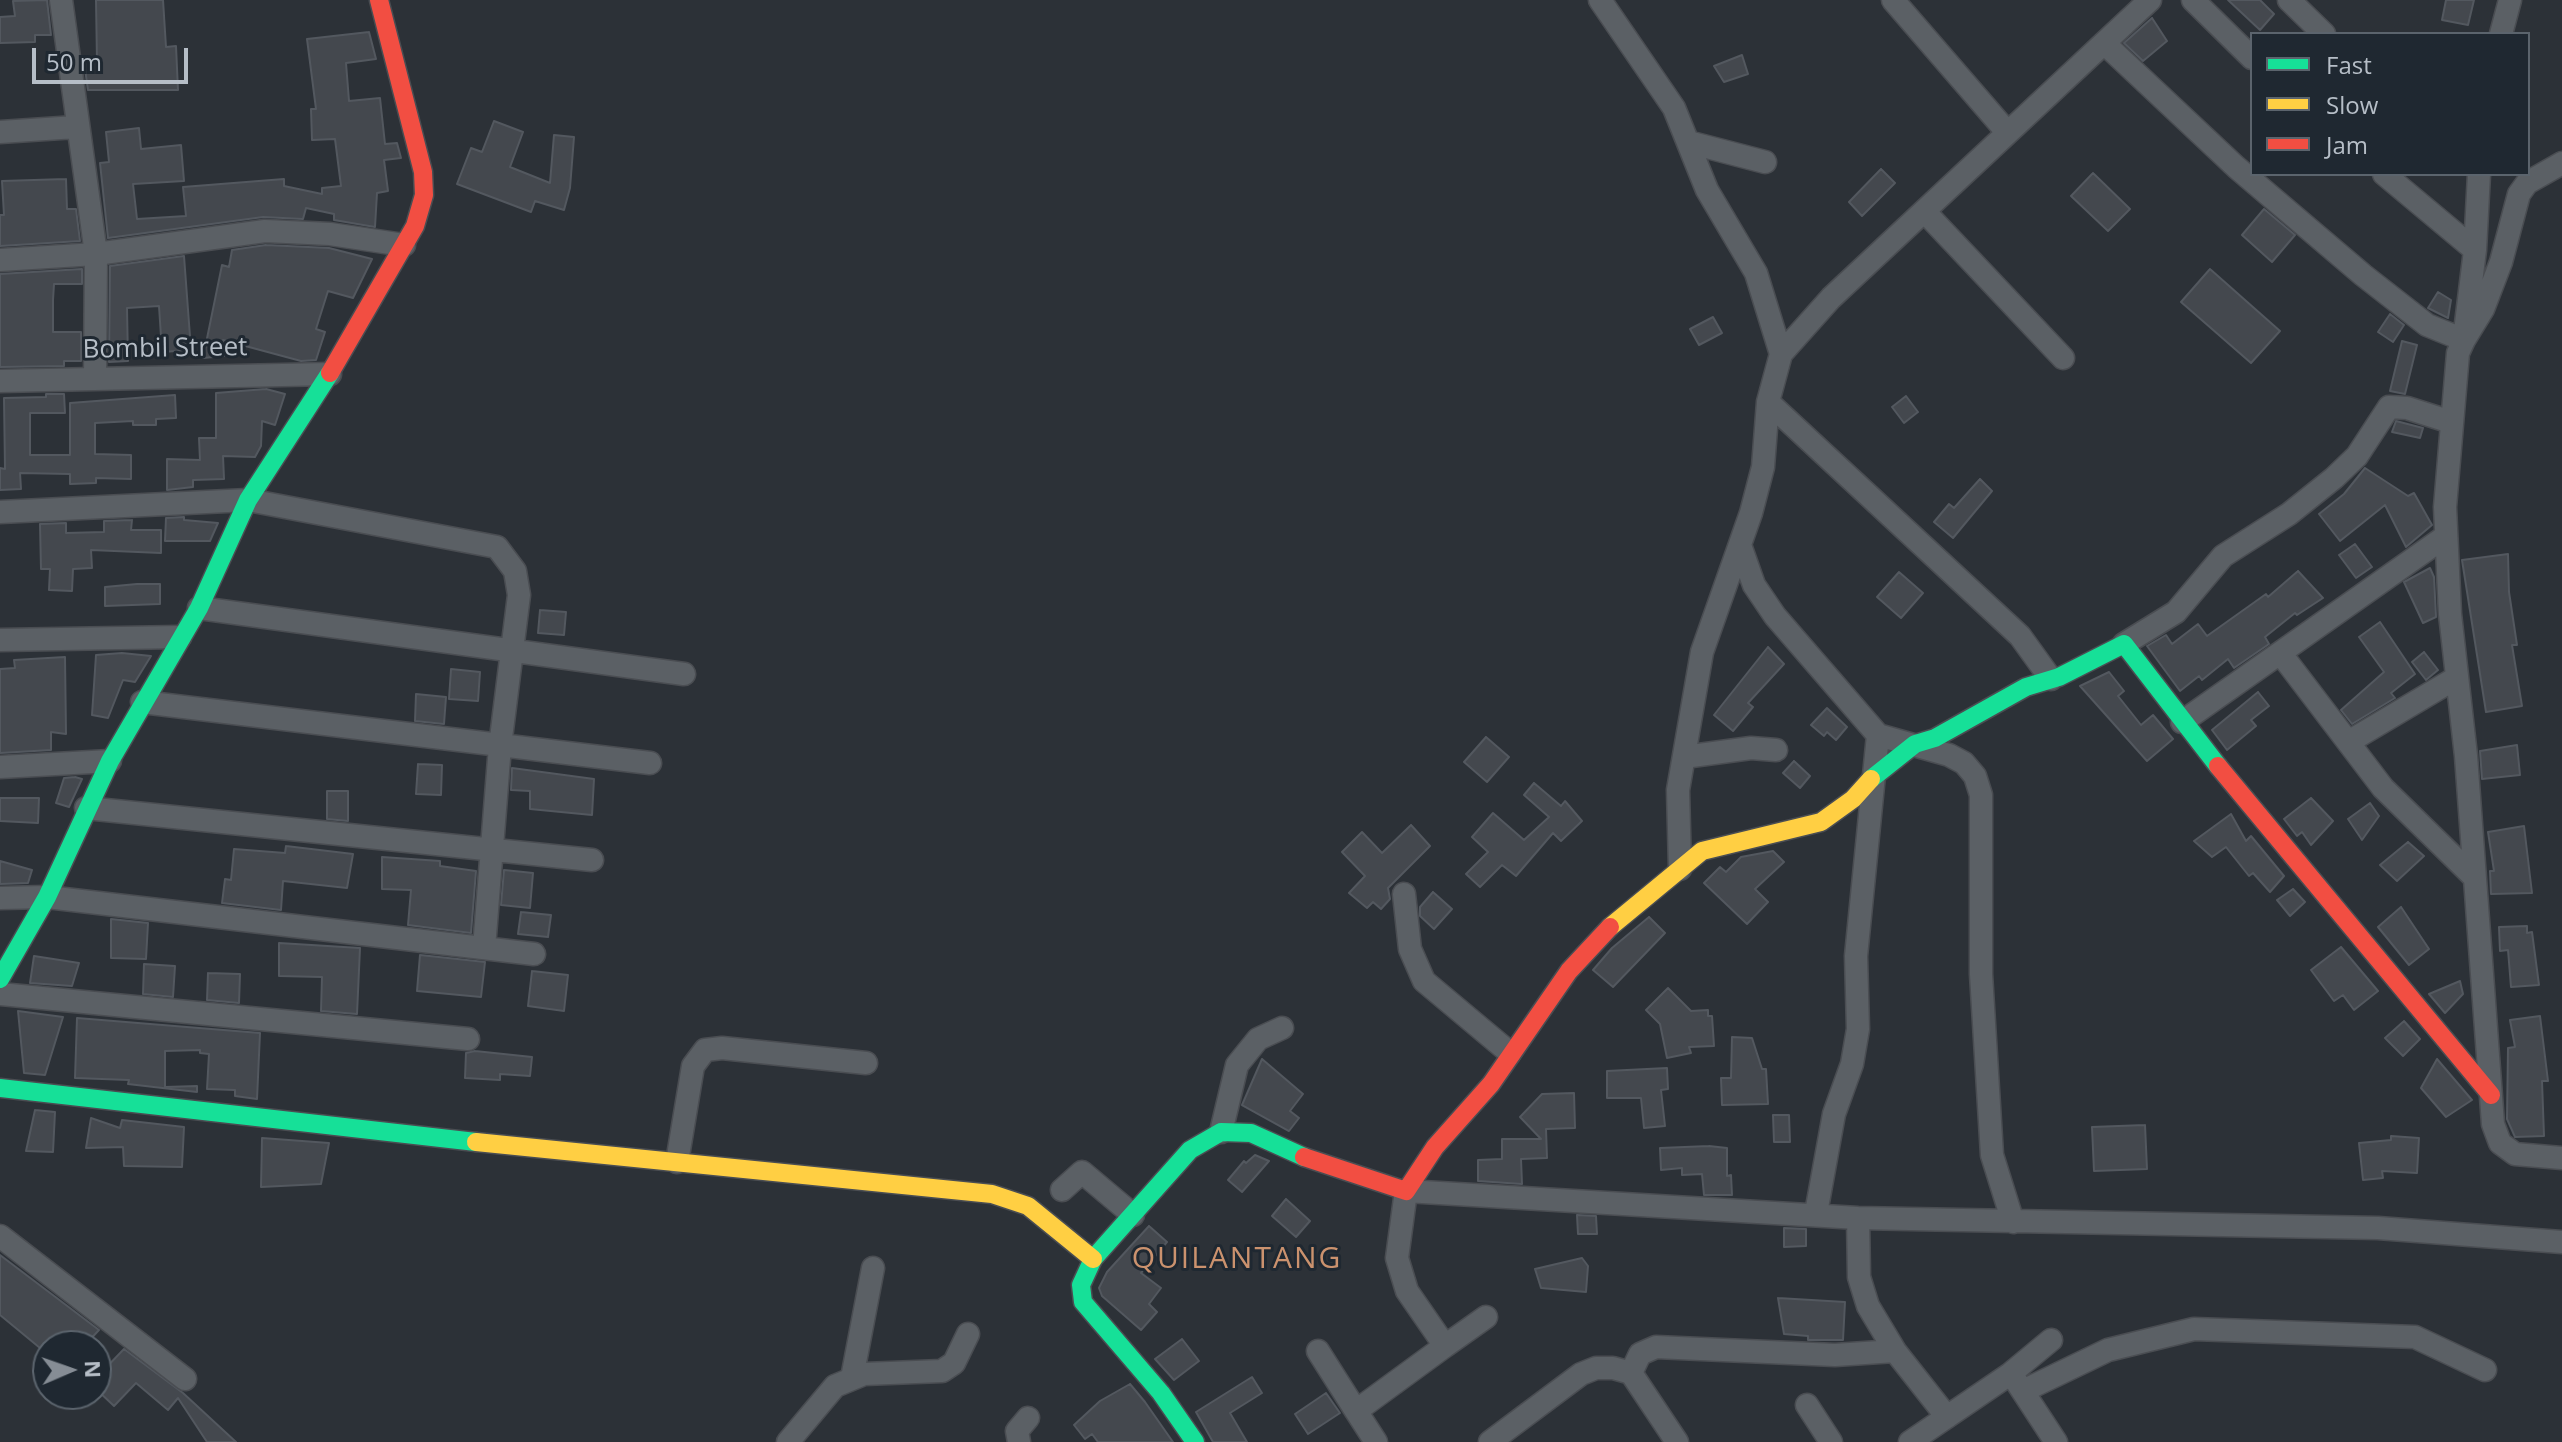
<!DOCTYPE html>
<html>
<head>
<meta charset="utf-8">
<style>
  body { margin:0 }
  #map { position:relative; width:2562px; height:1442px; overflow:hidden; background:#2c3137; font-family:"Open Sans",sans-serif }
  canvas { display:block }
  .legend { position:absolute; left:2250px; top:32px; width:280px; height:144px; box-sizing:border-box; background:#1f2831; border:2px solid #5b646d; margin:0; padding:10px 14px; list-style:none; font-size:24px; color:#b6bec7 }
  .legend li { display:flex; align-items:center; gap:16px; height:40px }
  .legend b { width:40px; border:2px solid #5b646d }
  .north { position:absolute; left:32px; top:1330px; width:80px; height:80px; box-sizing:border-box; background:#1f2831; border:2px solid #5b646d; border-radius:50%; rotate:88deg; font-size:22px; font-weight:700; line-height:32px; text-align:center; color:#b6bec7 }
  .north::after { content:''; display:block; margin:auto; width:28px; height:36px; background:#868d95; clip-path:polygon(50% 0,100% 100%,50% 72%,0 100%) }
  .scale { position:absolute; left:32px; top:48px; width:156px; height:36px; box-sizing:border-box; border:4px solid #b6bec7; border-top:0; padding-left:10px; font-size:24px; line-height:28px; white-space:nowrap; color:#b6bec7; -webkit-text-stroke:6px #1f2831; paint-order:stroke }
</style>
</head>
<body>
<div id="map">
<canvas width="2562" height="1442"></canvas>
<ul class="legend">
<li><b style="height:10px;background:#16e098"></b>Fast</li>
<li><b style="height:10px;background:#ffcf43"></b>Slow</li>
<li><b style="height:10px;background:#f24e42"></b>Jam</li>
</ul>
<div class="north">N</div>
<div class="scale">50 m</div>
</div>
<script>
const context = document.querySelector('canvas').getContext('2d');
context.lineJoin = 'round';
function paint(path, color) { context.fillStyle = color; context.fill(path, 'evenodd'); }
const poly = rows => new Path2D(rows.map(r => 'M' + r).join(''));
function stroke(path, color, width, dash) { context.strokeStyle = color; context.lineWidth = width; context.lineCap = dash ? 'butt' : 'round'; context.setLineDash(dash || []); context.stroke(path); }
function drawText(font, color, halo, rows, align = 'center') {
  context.font = font + ' "Open Sans",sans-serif'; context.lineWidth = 6; context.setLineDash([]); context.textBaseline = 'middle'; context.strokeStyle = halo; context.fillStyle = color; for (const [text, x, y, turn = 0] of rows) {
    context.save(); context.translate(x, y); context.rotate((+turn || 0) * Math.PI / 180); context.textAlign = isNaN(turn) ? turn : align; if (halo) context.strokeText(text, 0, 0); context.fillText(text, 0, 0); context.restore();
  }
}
const building = poly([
  [47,0,51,35,35,35,35,42,0,43,0,17,15,16,13,1,47,0],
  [96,0,163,0,166,47,176,46,178,90,88,90,84,62,97,62,96,0],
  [2228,0,2260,0,2274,14,2260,30,2228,0],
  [2446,0,2474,0,2468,25,2442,20,2446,0],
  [2152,18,2167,41,2143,61,2124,43,2152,18],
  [369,32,376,59,346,63,349,101,380,98,385,144,397,143,401,158,384,160,388,191,377,193,375,227,334,220,334,214,306,208,303,219,263,217,108,238,100,163,109,162,106,132,139,128,141,149,181,145,184,181,133,184,137,219,186,216,183,187,284,179,284,186,322,194,322,188,341,186,335,139,312,140,311,109,316,109,307,39,369,32],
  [1742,55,1748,74,1724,82,1714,66,1742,55],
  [494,121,523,132,510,167,550,183,554,135,574,137,570,188,564,210,535,201,531,212,457,184,471,148,482,152,494,121],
  [1881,169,1895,183,1862,216,1849,202,1881,169],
  [2093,173,2130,209,2108,231,2071,196,2093,173],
  [66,179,67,209,76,209,80,241,0,246,0,215,4,215,2,181,66,179],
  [2264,209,2295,235,2272,262,2242,235,2264,209],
  [266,245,329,248,372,259,353,298,328,291,316,329,325,332,316,360,301,361,223,340,224,356,203,358,222,265,229,267,232,250,266,245],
  [184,256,191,350,162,352,159,306,127,308,128,361,109,362,110,266,184,256],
  [82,269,82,284,54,284,53,300,53,332,81,332,81,361,64,361,64,366,0,367,0,274,82,269],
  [2210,269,2280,331,2251,363,2181,302,2210,269],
  [2438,292,2451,300,2448,318,2428,308,2438,292],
  [2390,314,2404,325,2393,342,2378,332,2390,314],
  [1713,317,1722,333,1699,345,1690,329,1713,317],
  [2402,341,2417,345,2405,394,2390,391,2402,341],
  [266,389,285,394,275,425,262,421,261,446,255,457,223,456,224,479,193,480,193,487,167,490,167,459,200,460,199,438,216,438,216,393,266,389],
  [46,394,64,394,65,413,30,413,30,455,70,455,70,403,175,395,176,418,156,419,156,425,133,425,133,421,95,423,95,454,131,455,131,479,96,478,96,483,70,484,70,474,20,473,21,489,0,490,0,468,5,469,4,398,46,397,46,394],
  [1906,396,1918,412,1904,423,1892,407,1906,396],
  [2396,421,2423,428,2420,438,2392,432,2396,421],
  [2365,468,2408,496,2414,493,2432,525,2406,547,2385,505,2340,541,2319,514,2344,494,2365,468],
  [1980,479,1992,491,1953,538,1934,522,1949,504,1954,508,1980,479],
  [184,517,184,520,218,523,210,541,165,541,166,518,184,517],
  [132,520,131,530,161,530,161,553,91,550,92,568,73,569,72,591,49,590,50,569,41,569,40,524,66,523,66,533,104,532,104,521,132,520],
  [2355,544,2372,567,2356,578,2339,555,2355,544],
  [2508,554,2509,592,2517,645,2512,645,2522,706,2486,712,2462,560,2508,554],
  [2430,568,2434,577,2436,617,2423,623,2404,582,2430,568],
  [2298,571,2323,598,2297,615,2295,613,2265,637,2269,644,2234,668,2228,659,2202,680,2199,676,2180,691,2147,646,2166,635,2172,644,2198,624,2207,636,2266,594,2268,597,2298,571],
  [1899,572,1923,593,1901,618,1877,597,1899,572],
  [137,584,160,584,160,604,105,606,105,587,137,584],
  [540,610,566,612,564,635,538,633,540,610],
  [2380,622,2415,674,2391,693,2395,698,2352,724,2341,710,2384,672,2359,637,2380,622],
  [1768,647,1784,664,1748,703,1753,707,1733,731,1714,715,1768,647],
  [2424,652,2438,670,2426,680,2412,662,2424,652],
  [122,653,151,656,135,682,123,680,108,718,92,715,96,655,122,653],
  [65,657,66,734,51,732,51,750,0,753,0,669,15,668,14,660,65,657],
  [451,669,480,672,478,701,449,699,451,669],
  [2109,672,2124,691,2118,696,2141,725,2153,715,2173,739,2147,761,2080,686,2109,672],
  [2258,692,2269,706,2251,720,2256,726,2227,750,2212,730,2258,692],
  [416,694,446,697,444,724,415,721,416,694],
  [1827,708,1847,727,1836,740,1827,732,1824,736,1811,725,1827,708],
  [1486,737,1509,757,1487,782,1464,762,1486,737],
  [2517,745,2520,775,2482,779,2480,751,2517,745],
  [1794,761,1810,776,1800,788,1783,773,1794,761],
  [418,764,442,765,441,795,416,794,418,764],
  [512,768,594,779,592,815,530,809,530,791,511,790,512,768],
  [75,777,82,779,69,807,56,803,64,778,75,777],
  [1534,783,1561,806,1565,801,1582,821,1561,841,1553,833,1516,876,1502,865,1480,887,1466,874,1488,852,1472,837,1493,813,1524,840,1549,817,1524,795,1534,783],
  [327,791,348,791,348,821,327,819,327,791],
  [0,798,39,798,38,823,0,821,0,798],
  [2311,798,2333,821,2311,845,2302,832,2297,836,2284,819,2311,798],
  [2370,803,2379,816,2362,840,2348,819,2370,803],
  [2231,814,2246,841,2251,836,2284,876,2270,892,2253,873,2249,876,2226,847,2212,857,2194,841,2231,814],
  [1411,825,1430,846,1388,888,1390,899,1381,909,1373,902,1367,908,1349,893,1365,876,1342,852,1362,832,1382,853,1411,825],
  [2524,826,2532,893,2491,894,2490,871,2494,871,2488,832,2524,826],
  [2408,842,2424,856,2397,881,2380,865,2408,842],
  [286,846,353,854,347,888,283,881,281,910,222,903,225,879,231,880,234,849,285,853,286,846],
  [1773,851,1784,862,1755,889,1768,902,1747,924,1704,883,1720,867,1726,872,1741,857,1773,851],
  [382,857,440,861,440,866,476,871,471,933,408,925,411,890,382,889,382,857],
  [0,861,32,870,28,883,0,884,0,861],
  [504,870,533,873,530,908,501,905,504,870],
  [2293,889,2305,902,2290,916,2277,900,2293,889],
  [1433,892,1452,909,1434,929,1420,916,1420,907,1433,892],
  [2401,907,2429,949,2409,965,2378,927,2401,907],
  [521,912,551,915,548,937,518,934,521,912],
  [1649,917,1665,933,1613,987,1593,970,1612,948,1649,917],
  [111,919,148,923,146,959,111,958,111,919],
  [2527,926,2527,933,2532,932,2539,985,2511,987,2508,950,2500,951,2499,927,2527,926],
  [279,943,360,948,357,1014,321,1011,322,977,279,976,279,943],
  [2341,947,2378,991,2354,1010,2343,995,2334,1001,2311,970,2341,947],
  [420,955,485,962,481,997,417,991,420,955],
  [34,956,79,963,72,986,30,983,34,956],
  [144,964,175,966,173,997,143,994,144,964],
  [532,971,568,975,564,1011,528,1006,532,971],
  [208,973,240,974,239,1003,207,1000,208,973],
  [2460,981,2463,994,2445,1013,2429,994,2460,981],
  [1668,988,1691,1011,1708,1010,1708,1016,1712,1016,1714,1046,1689,1047,1691,1053,1667,1058,1660,1024,1646,1010,1668,988],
  [18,1011,63,1017,45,1075,24,1073,18,1011],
  [2540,1016,2548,1081,2542,1081,2544,1136,2515,1137,2507,1119,2508,1048,2515,1047,2510,1020,2540,1016],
  [77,1018,260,1033,257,1099,235,1096,235,1090,207,1089,209,1054,200,1053,200,1050,165,1051,165,1087,197,1086,197,1092,128,1084,129,1080,75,1078,77,1018],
  [2404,1021,2420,1039,2403,1056,2385,1038,2404,1021],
  [1732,1037,1752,1038,1762,1069,1766,1069,1768,1104,1722,1105,1721,1078,1731,1078,1732,1037],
  [475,1051,532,1057,530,1076,500,1074,500,1080,465,1078,466,1053,475,1051],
  [1262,1059,1303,1094,1290,1111,1299,1118,1289,1131,1242,1105,1262,1059],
  [2437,1059,2472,1100,2446,1117,2421,1088,2437,1059],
  [1667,1068,1668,1089,1661,1090,1665,1126,1644,1128,1641,1098,1607,1098,1607,1071,1667,1068],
  [1574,1093,1575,1128,1546,1129,1547,1158,1521,1159,1522,1184,1478,1181,1478,1160,1502,1159,1502,1139,1541,1139,1520,1117,1542,1094,1574,1093],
  [35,1110,55,1112,53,1152,26,1151,35,1110],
  [1773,1115,1789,1115,1790,1142,1774,1142,1773,1115],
  [91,1118,120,1128,122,1120,184,1127,182,1167,124,1166,123,1147,86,1148,91,1118],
  [2145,1125,2147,1169,2094,1171,2092,1127,2145,1125],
  [2391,1136,2419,1138,2417,1173,2382,1171,2383,1178,2363,1180,2359,1143,2391,1140,2391,1136],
  [262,1138,329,1143,321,1184,261,1187,262,1138],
  [1709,1146,1727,1148,1727,1176,1731,1175,1732,1195,1704,1195,1702,1174,1682,1175,1682,1168,1661,1170,1660,1148,1709,1146],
  [1255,1155,1269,1161,1242,1192,1228,1180,1244,1161,1246,1163,1255,1155],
  [1286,1199,1310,1221,1296,1237,1272,1216,1286,1199],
  [1577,1215,1596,1216,1597,1234,1578,1234,1577,1215],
  [1149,1226,1167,1242,1141,1273,1161,1288,1149,1304,1157,1312,1141,1330,1102,1296,1099,1288,1107,1272,1149,1226],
  [1784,1228,1806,1229,1806,1246,1784,1247,1784,1228],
  [0,1255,99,1330,84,1346,40,1348,0,1315,0,1255],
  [1582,1258,1588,1266,1586,1292,1541,1288,1535,1269,1582,1258],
  [1778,1298,1845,1302,1843,1340,1808,1340,1808,1336,1784,1334,1778,1298],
  [1182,1339,1199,1361,1174,1380,1155,1359,1182,1339],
  [124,1349,183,1393,236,1442,207,1442,178,1398,168,1410,136,1383,114,1406,96,1389,96,1378,124,1349],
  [1252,1377,1262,1393,1230,1413,1247,1442,1213,1442,1196,1412,1252,1377],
  [1130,1384,1145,1402,1173,1442,1098,1442,1092,1434,1085,1439,1074,1425,1100,1401,1130,1384],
  [1326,1393,1340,1413,1308,1434,1295,1414,1326,1393]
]);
paint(building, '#44484e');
stroke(building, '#53585f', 2);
const street = poly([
  [1600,0,1674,108,1707,190,1756,273,1781,354],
  [1893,0,2007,132],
  [2193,0,2252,58],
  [2289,0,2324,34],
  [2501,34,2510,0],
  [2104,43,2236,167,2363,275,2427,325,2464,340,2483,309,2501,262,2519,194,2527,183,2562,163],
  [0,132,76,127],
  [1688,142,1765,162],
  [2384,174,2475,250],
  [2479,174,2475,250,2464,340,2458,353,2445,507,2450,614,2466,756,2493,1124,2500,1143,2515,1154,2562,1158],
  [1924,211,2063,358],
  [0,260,96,254,61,0],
  [95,379,96,254,265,231,330,234,404,245],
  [0,381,330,374],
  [1768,402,2020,636,2051,679],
  [0,512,248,500,497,547,515,571,519,595,500,746,484,948],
  [1741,548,1754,585,1775,616,1878,735,1949,755,1964,763,1975,776,1981,795,1981,974,1992,1155,2013,1222],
  [199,608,684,674],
  [0,640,180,637],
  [2124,644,2176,612,2223,556,2289,514,2334,478,2357,456,2389,407,2407,408,2451,422],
  [2281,654,2383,788,2473,876],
  [142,702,650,763],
  [2182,722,2446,536],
  [2350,741,2456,678],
  [1684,757,1751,748,1776,750],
  [0,767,110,761],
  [86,808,592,860],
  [1680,869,1678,790,1702,652,1751,513,1763,467,1768,402,1781,354,1831,298,2150,0],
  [1404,894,1410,949,1424,981,1510,1053],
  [0,898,47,897,534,954],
  [0,994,468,1039],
  [1221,1132,1237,1065,1258,1039,1282,1028],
  [677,1162,693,1066,705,1050,722,1048,866,1063],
  [1062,1190,1082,1172,1133,1215],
  [1816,1213,1834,1114,1852,1064,1858,1029,1856,956,1878,735],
  [1858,1218,1859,1277,1868,1306,1895,1351,1947,1417],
  [0,1236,185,1379],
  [1445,1346,1486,1317],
  [1318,1351,1356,1411],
  [1631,1373,1640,1354,1656,1347,1835,1355,1895,1351],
  [852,1378,873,1268],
  [2016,1381,2056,1442],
  [2023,1391,2108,1350,2194,1329,2415,1337,2485,1370],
  [1807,1405,1831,1442],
  [788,1442,835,1386,864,1374,942,1371,954,1363,968,1334],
  [1019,1442,1017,1431,1028,1418],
  [1376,1442,1356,1411,1445,1346,1407,1291,1397,1258,1406,1191,1858,1218,2378,1228,2562,1242],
  [1490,1442,1581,1374,1596,1368,1613,1368,1631,1373,1677,1442],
  [1910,1442,2010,1374,2051,1340]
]);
const fast = poly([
  [1871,779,1915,744,1935,738,2026,687,2059,677,2124,644,2218,766],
  [0,979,47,897,110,761,199,608,248,500,330,373],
  [0,1088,476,1142],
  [1195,1442,1161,1393,1083,1302,1081,1285,1093,1259,1190,1150,1221,1132,1251,1133,1304,1157]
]);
const slow = poly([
  [1610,927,1702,851,1821,822,1853,799,1871,779],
  [476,1142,992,1194,1028,1206,1093,1259]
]);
const jam = poly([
  [330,373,415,226,424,195,423,172,379,0],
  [2218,766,2491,1095],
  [1304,1157,1406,1191,1435,1147,1491,1084,1569,971,1610,927]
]);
stroke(street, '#4a4d52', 25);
stroke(fast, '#4a4d52', 21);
stroke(slow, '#4a4d52', 21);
stroke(jam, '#4a4d52', 21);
stroke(street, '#5b6065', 22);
stroke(fast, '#16e098', 18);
stroke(slow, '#ffcf43', 18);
stroke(jam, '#f24e42', 18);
drawText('26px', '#b6bec7', '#1f2831', [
  ["Bombil Street",165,349,-1]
]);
context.letterSpacing = '2px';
drawText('30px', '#cb926e', '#1f2831', [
  ["QUILANTANG",1237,1259]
]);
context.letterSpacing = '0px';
</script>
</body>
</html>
